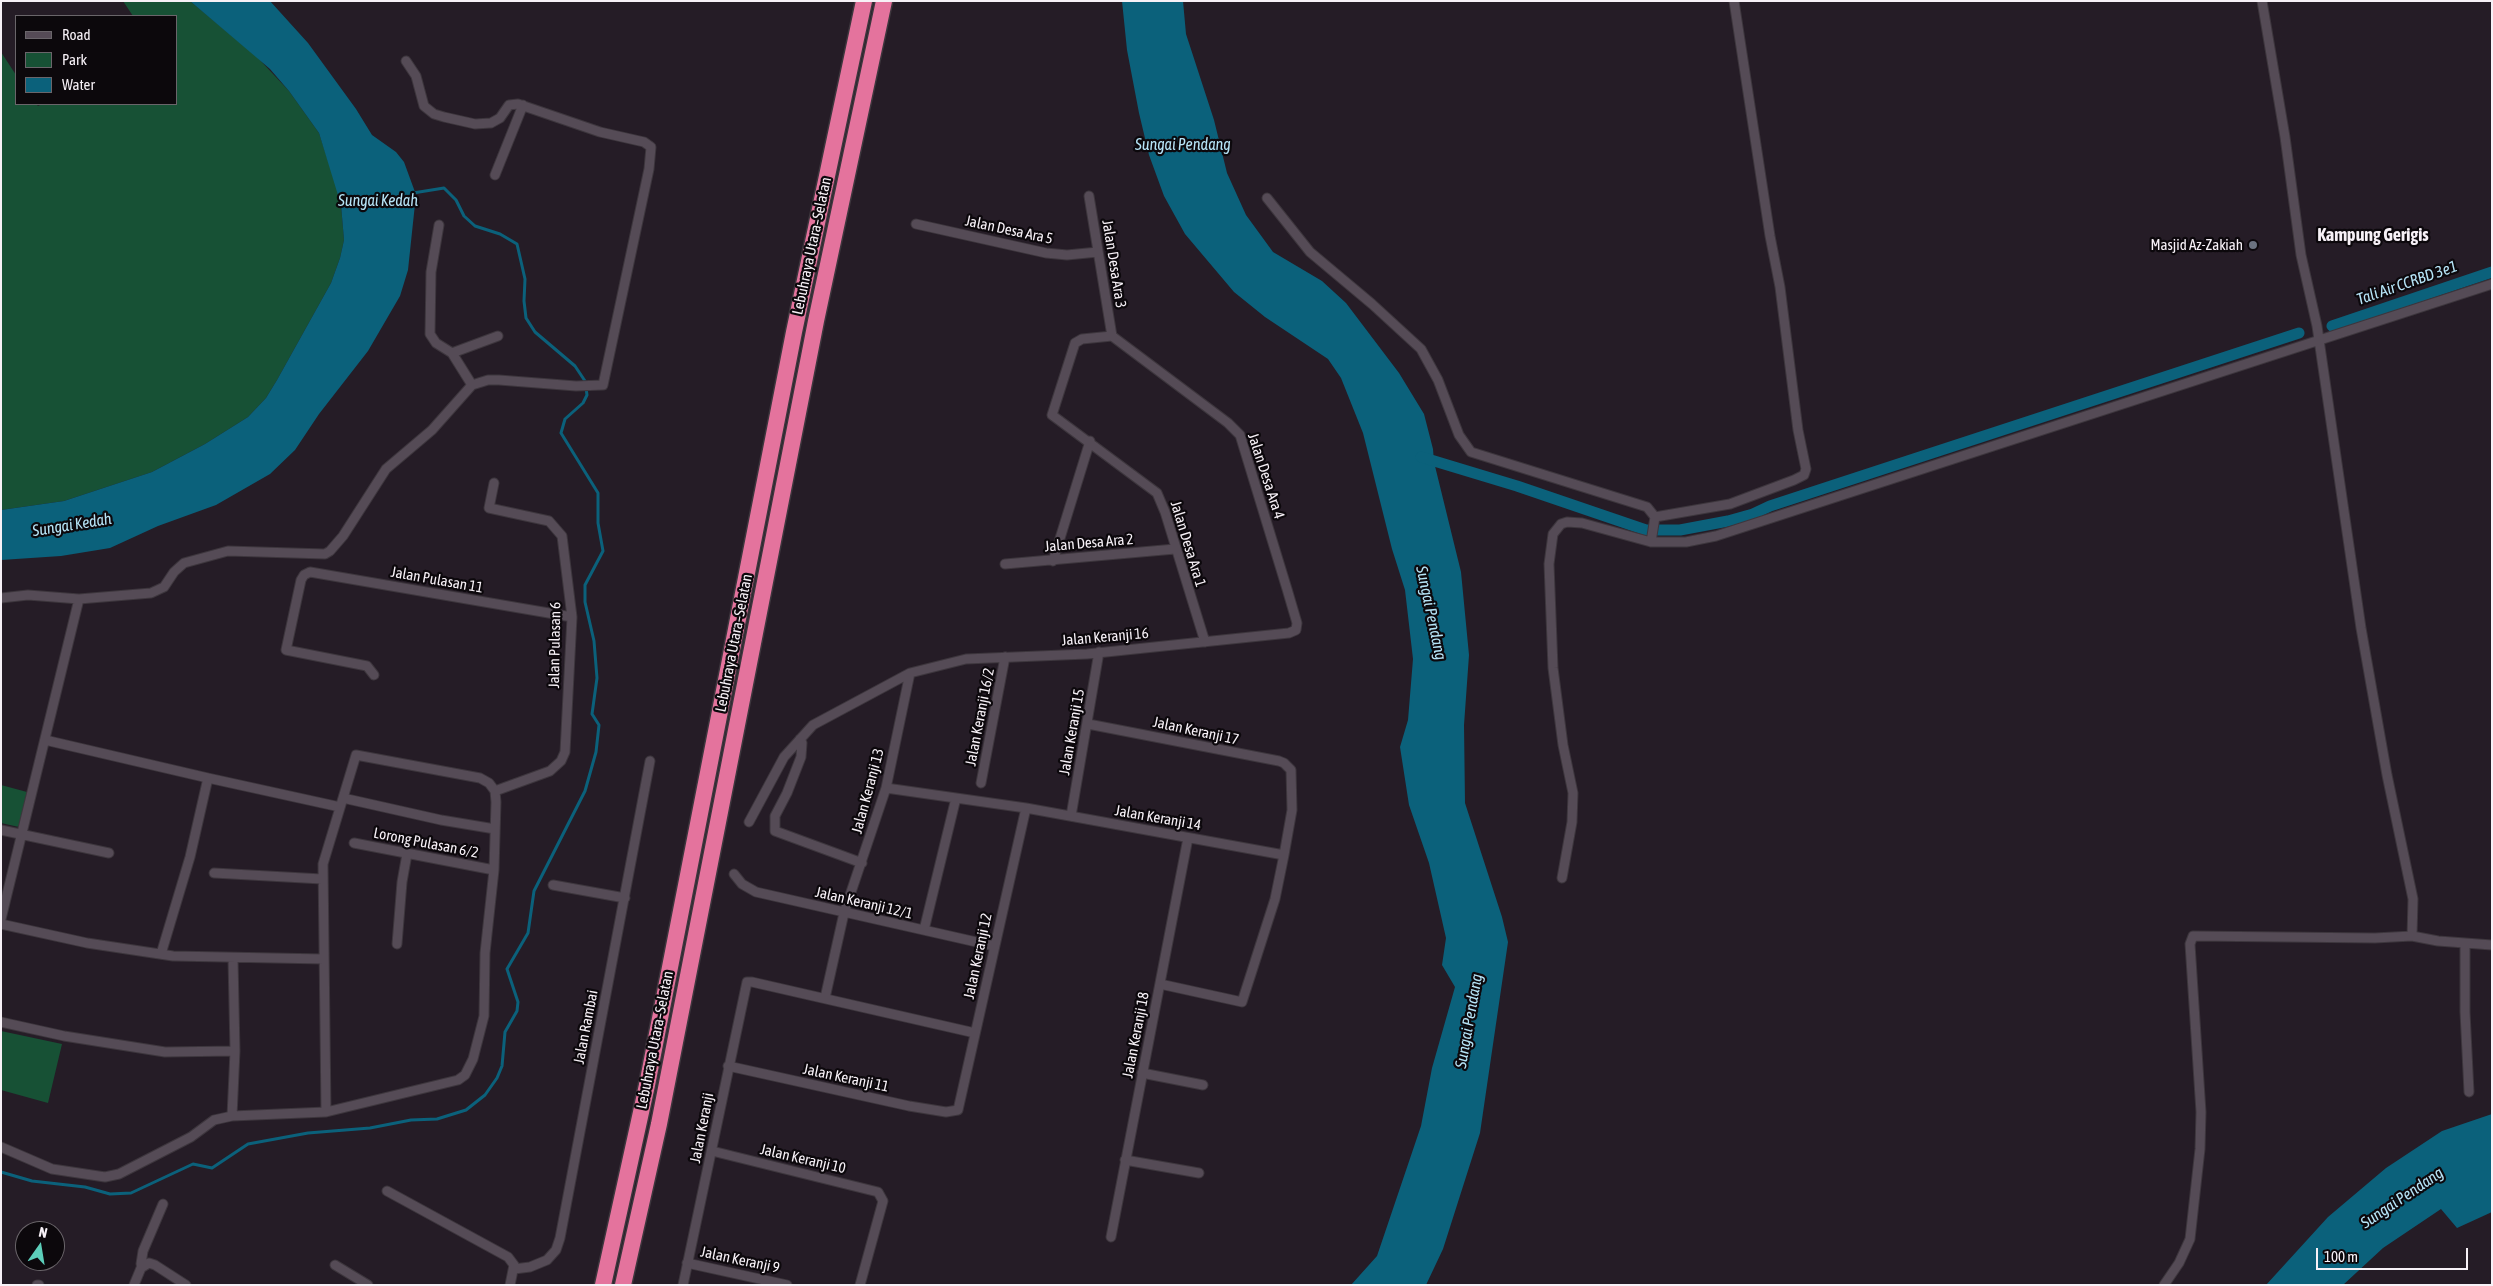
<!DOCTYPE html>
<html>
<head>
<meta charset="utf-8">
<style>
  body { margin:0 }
  #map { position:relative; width:2493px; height:1286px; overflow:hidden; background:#251c26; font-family:"Asap Condensed",sans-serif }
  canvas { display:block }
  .frame { position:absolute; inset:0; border:2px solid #f7f1f7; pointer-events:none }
  .legend { position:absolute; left:15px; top:15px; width:162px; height:90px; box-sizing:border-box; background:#0c080c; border:1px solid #6a656a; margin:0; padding:6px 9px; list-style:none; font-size:15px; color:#f7f1f7 }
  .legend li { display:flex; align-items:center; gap:10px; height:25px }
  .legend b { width:25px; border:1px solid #6a656a }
  .north { position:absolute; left:15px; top:1221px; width:50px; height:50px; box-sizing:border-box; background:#0c080c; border:1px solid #6a656a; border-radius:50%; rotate:13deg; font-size:14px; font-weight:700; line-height:20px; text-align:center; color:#f7f1f7 }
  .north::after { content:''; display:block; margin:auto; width:18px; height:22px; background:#5cceba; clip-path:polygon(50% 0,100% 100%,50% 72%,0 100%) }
  .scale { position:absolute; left:2316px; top:1248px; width:152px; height:22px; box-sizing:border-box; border:2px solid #f7f1f7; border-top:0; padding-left:6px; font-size:15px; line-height:18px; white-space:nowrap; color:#f7f1f7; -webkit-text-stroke:4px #0c080c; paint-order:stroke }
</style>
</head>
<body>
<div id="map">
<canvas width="2493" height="1286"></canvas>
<div class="frame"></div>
<ul class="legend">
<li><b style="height:6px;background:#554b56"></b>Road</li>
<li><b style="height:14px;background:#175135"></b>Park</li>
<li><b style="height:14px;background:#0b617b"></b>Water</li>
</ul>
<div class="north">N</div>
<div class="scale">100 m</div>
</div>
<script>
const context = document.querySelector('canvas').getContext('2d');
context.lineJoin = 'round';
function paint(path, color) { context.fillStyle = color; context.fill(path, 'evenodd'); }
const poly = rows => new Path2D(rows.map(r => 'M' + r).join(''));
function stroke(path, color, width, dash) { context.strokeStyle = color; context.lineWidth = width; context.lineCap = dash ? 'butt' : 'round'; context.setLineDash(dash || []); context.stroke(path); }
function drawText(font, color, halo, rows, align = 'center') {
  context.font = font + ' "Asap Condensed",sans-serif'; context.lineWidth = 4.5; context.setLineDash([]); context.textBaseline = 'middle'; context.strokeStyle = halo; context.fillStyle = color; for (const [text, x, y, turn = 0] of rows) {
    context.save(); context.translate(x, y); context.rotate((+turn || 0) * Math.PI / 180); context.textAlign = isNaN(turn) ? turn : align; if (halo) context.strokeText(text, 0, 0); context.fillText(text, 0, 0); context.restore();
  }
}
paint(poly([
  [123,1,190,1,257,57,289,91,319,133,338,191,341,205,344,240,340,258,331,283,277,380,266,398,248,417,205,444,152,472,64,501,1,510,1,52,16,75,16,104,36,104,38,106,42,104,176,104,176,16,133,16],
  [1,785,27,792,19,827,1,823],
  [1,1031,62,1044,48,1103,1,1090]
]), '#175135');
paint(poly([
  [190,1,270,1,308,43,356,109,372,135,396,152,404,162,415,192,415,204,408,270,400,296,368,351,319,414,295,450,270,474,216,505,158,526,110,548,61,556,1,560,1,510,64,501,152,472,205,444,248,417,266,398,277,380,331,283,340,258,344,240,341,205,319,133,289,91,270,69],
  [1122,1,1183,1,1186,34,1214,120,1227,173,1246,215,1273,252,1322,281,1346,303,1399,373,1424,414,1433,449,1434,462,1461,572,1469,655,1464,725,1465,803,1502,917,1508,942,1480,1133,1443,1249,1426,1285,1351,1285,1377,1256,1421,1126,1432,1068,1455,987,1442,965,1446,938,1429,863,1409,805,1400,747,1408,720,1413,659,1405,590,1392,549,1363,433,1341,378,1328,359,1265,317,1234,292,1185,234,1164,196,1149,155,1139,113,1127,50],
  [2492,1114,2492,1212,2457,1228,2441,1209,2383,1248,2343,1285,2266,1285,2328,1217,2386,1168,2442,1131]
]), '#0b617b');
stroke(poly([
  [1,1172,32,1181,85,1187,110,1194,131,1193,193,1164,212,1168,248,1144,308,1133,370,1128,411,1120,437,1119,466,1110,485,1095,497,1078,502,1066,505,1032,517,1011,518,1002,507,969,528,933,534,891,585,791,596,752,599,725,592,714,597,678,594,641,585,602,585,585,603,551,598,523,598,493,561,433,565,419,583,403,587,395,585,381,575,366,535,332,526,318,524,301,525,279,517,244,500,234,475,226,464,216,456,200,444,188,413,193]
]), '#0b617b', 3);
stroke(poly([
  [2332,326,2492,272],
  [1421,457,1517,486,1646,530,1680,530,1728,521,1753,514,1770,506,2299,333]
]), '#0b617b', 11);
const street = poly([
  [2262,1,2285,137,2301,255,2317,326,2361,628,2387,775,2413,899,2412,936,2438,941,2492,945],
  [495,175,523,105],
  [1089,196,1112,336],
  [1267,198,1310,252,1372,304,1421,349,1438,380,1459,435,1471,452,1647,507,1655,517,1651,542],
  [916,224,1046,253,1067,255,1098,252],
  [439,225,431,272,430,334,436,343,452,353,472,385],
  [1112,336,1082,339,1075,343,1052,415,1157,493,1165,512,1205,642],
  [452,353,498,336],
  [494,483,489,508,549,521,562,536,572,617,565,752,561,761,550,771,495,791],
  [1655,517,1730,504,1794,480,1804,475,1806,469,1798,430,1780,287,1770,236,1734,1],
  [1053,561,1090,441],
  [1005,564,1175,549],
  [1,598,28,595,79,599,151,593,164,587,174,572,184,563,228,551,325,554,330,551,343,536,386,469,432,430,472,385,488,380,499,380,576,386,603,385,649,169,651,147,644,142,600,132,518,104,509,105,500,118,491,123,475,124,444,117,434,114,424,106,416,76,406,61],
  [374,675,367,666,286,650,301,580,304,575,310,572,572,617],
  [1088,724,1279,761,1284,763,1291,770,1292,810,1284,855,1275,899,1242,1002,1160,984],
  [800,739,802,743,801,757,787,793,775,816,775,831,862,863],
  [45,740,208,778],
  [981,783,1005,657],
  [886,788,1026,808,1284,855],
  [343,798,441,820,495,829],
  [1071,816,1099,652],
  [749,822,784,757,813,725,910,673,966,659,1087,654,1289,633,1296,630,1297,623,1287,589,1240,435,1228,423,1112,336],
  [1,830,109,853],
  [354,843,494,870],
  [214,873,322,879],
  [734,874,742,884,756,892,994,946],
  [1562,878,1572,822,1573,793,1563,745,1553,668,1549,564,1553,534,1561,524,1567,522,1582,523,1651,542,1686,542,1716,536,2492,284],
  [553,885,625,898],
  [1,919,79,599],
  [1,924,87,943,173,956,324,959],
  [924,930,956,798],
  [2465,943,2465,1012,2469,1092],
  [397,944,402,882,407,854],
  [161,954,190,857,208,778,340,807],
  [825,998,844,913,886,788,910,673],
  [1,1022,64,1036,165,1052,235,1051],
  [728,1066,909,1106,946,1112,958,1110,1026,808],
  [1142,1073,1203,1085],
  [232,1116,235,1051,233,959],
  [1,1147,52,1169,105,1177,119,1174,191,1137,214,1120,232,1116,326,1112,458,1080,465,1075,473,1059,484,1016,485,953,494,870,496,802,495,791,489,783,480,778,356,755,323,864,326,1112],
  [712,1151,878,1192,883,1201,860,1285],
  [1125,1160,1199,1173],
  [387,1191,508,1257,514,1265,510,1285],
  [1111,1237,1188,838],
  [687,1263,787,1285],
  [144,1264,141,1264,143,1251,163,1204],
  [335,1265,368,1285],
  [514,1269,530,1267,547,1260,556,1250,560,1238,650,761],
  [37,1285,39,1285],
  [134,1285,141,1268,149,1263,155,1265,186,1285],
  [683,1285,747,982,752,982,975,1033],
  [2164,1285,2179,1263,2190,1239,2200,1149,2201,1112,2190,944,2193,936,2375,938,2412,936]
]);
const highway = poly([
  [603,1285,647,1085,794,332,864,1],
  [623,1285,659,1124,816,321,884,1]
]);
stroke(street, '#3d363d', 11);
stroke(highway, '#3d363d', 19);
stroke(street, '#554b56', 9);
stroke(highway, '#e4739d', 16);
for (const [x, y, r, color] of [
  [2253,245,5,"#6b7280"]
]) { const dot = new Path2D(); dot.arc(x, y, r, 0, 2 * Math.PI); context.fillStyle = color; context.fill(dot); stroke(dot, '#0c080c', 2); }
drawText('15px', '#f7f1f7', '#0c080c', [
  ["Jalan Desa Ara 5",1009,230,12],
  ["Lebuhraya Utara–Selatan",812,246,-78],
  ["Jalan Desa Ara 3",1114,264,81],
  ["Jalan Desa Ara 4",1266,476,72],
  ["Jalan Desa Ara 2",1089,543,-5],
  ["Jalan Desa Ara 1",1188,544,73],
  ["Jalan Pulasan 11",437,580,10],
  ["Jalan Keranji 16",1105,637,-5],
  ["Lebuhraya Utara–Selatan",734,643,-79],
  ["Jalan Pulasan 6",555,645,-89],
  ["Jalan Keranji 16/2",980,717,-79],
  ["Jalan Keranji 17",1196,731,12],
  ["Jalan Keranji 15",1072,732,-80],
  ["Jalan Keranji 13",868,791,-75],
  ["Jalan Keranji 14",1158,818,10],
  ["Lorong Pulasan 6/2",426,843,11],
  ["Jalan Keranji 12/1",864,903,13],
  ["Jalan Keranji 12",978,956,-78],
  ["Jalan Rambai",586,1027,-79],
  ["Jalan Keranji 18",1136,1035,-79],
  ["Lebuhraya Utara–Selatan",655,1040,-79],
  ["Jalan Keranji 11",846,1078,12],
  ["Jalan Keranji",702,1128,-79],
  ["Jalan Keranji 10",803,1159,13],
  ["Jalan Keranji 9",740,1260,12]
]);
drawText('15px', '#f7f1f7', '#0c080c', [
  ["Masjid Az-Zakiah",2243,245]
], 'right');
drawText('italic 16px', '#b6e4f7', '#0c080c', [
  ["Sungai Pendang",1183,145],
  ["Sungai Kedah",378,201],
  ["Tali Air CCRBD 3e1",2407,283,-19],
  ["Sungai Kedah",72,525,-9],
  ["Sungai Pendang",1431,613,78],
  ["Sungai Pendang",1469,1021,-80],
  ["Sungai Pendang",2402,1198,-34]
]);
drawText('bold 18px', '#f7f1f7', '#0c080c', [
  ["Kampung Gerigis",2373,235]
]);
</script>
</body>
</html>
